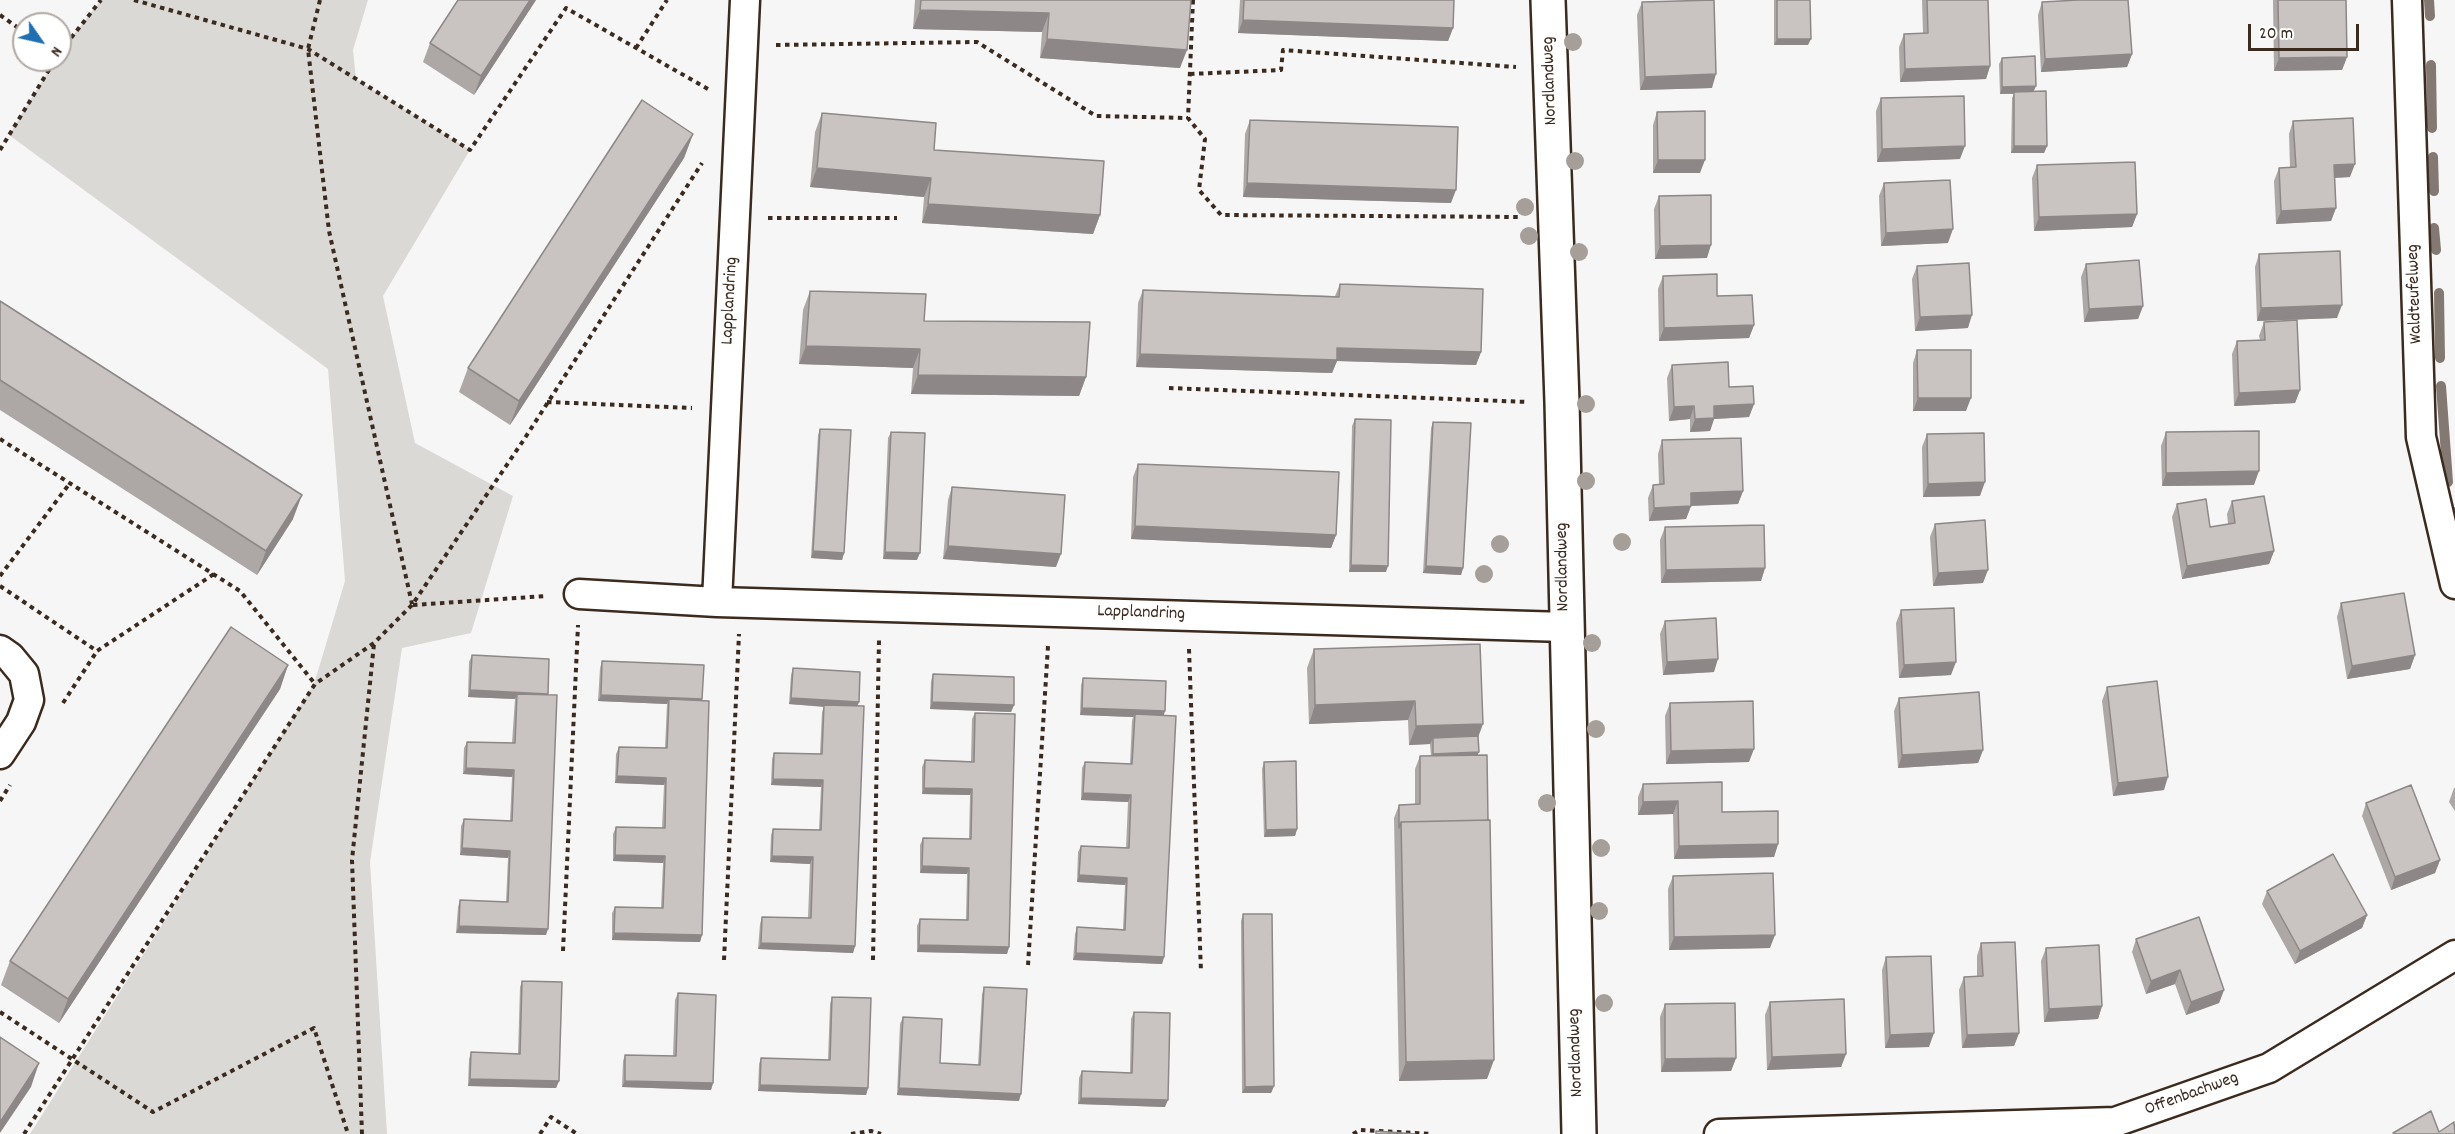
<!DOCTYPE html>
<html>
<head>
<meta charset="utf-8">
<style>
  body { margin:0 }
  #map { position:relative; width:2455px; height:1134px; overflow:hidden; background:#f7f6f6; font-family:Dekko,sans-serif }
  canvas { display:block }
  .north { position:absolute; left:12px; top:12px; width:60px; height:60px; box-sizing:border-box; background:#fff; border:2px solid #b1aaa5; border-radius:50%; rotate:124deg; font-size:16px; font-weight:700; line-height:24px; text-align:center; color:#3b2a1e }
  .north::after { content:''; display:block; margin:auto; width:21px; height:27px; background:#1f6fb2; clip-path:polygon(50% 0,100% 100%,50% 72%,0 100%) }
  .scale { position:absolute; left:2248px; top:24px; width:111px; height:27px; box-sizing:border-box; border:3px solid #3b2a1e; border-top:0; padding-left:8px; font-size:18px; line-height:21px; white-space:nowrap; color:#3b2a1e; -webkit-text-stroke:4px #fff; paint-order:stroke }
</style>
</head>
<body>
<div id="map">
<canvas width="2455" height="1134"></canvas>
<div class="north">N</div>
<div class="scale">20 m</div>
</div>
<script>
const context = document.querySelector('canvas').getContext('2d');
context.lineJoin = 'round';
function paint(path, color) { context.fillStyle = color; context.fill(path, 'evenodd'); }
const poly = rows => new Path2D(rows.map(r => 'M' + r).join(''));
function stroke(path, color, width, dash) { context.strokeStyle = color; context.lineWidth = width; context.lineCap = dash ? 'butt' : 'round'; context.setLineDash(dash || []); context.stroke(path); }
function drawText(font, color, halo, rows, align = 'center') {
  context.font = font + ' Dekko,sans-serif'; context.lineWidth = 5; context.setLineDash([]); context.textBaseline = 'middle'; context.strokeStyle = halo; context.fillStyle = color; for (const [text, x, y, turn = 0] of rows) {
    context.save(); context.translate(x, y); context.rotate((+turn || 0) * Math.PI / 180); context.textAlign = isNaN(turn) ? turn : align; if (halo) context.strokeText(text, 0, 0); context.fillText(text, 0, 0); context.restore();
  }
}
paint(poly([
  [101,0,368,0,353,50,356,79,470,150,383,296,415,443,513,496,471,633,402,648,370,862,387,1134,30,1134,314,684,345,581,328,369,9,135,55,60,60,60,60,52]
]), '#dbd9d6');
stroke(poly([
  [2429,0,2430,16],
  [2431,65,2432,128],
  [2433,157,2434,191],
  [2434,228,2436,250],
  [2439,293,2440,358],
  [2441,386,2448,482],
  [2453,512,2455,518]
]), '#847972', 10);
const street = poly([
  [2407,0,2421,437,2455,584],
  [579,594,717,602,1565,627],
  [717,602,745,0],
  [0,650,10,657,24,674,29,700,21,722,0,754],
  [1719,1134,2115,1122,2269,1068,2455,955]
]);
const secondary = poly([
  [1548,0,1562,402,1579,1134]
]);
stroke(street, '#3b2a1e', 33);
stroke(secondary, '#3b2a1e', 38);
stroke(poly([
  [134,0,308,49,470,150,566,8,708,89],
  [320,0,308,49,329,231,412,604],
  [1193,0,1188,118,1205,139,1199,190,1221,215,1522,217],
  [0,15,24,32],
  [776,45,977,42,1096,116,1188,118],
  [636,48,667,0],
  [60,52,101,0],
  [1190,74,1281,70,1283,50,1516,67],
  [0,150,55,60],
  [768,218,897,218],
  [1169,388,1528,402],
  [547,402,692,408],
  [0,439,240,591,315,684],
  [0,576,70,483],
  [0,586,97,651,214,574],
  [413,605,546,596],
  [1189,649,1201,972],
  [63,703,97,651],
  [0,801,10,785],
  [563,951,578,625],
  [724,960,739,634],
  [873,960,879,640],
  [1028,965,1048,646],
  [0,1012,153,1112,314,1028,348,1134],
  [24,1134,315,684,374,643,412,605,523,441,702,163],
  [362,1134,352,860,374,644],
  [540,1134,551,1117,577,1134],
  [851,1134,871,1131,881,1134],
  [1353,1134,1360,1130,1432,1134]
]), '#3b2a1e', 4, [4.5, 4.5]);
stroke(street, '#fff', 28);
stroke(secondary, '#fff', 33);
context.fillStyle = '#a69e98';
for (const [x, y] of [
  [1573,42],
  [1575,161],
  [1525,207],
  [1529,236],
  [1579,252],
  [1586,404],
  [1586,481],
  [1622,542],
  [1500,544],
  [1484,574],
  [1592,643],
  [1596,729],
  [1547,803],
  [1601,848],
  [1599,911],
  [1604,1003]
]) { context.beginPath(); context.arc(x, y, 9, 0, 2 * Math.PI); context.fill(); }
paint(poly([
  [536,0,474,95,423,62,430,43],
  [915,0,1191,0,1180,68,1040,58,1042,32,913,29],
  [1240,0,1454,0,1453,28,1448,41,1238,33],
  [1774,0,1810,0,1808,45,1774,45],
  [1922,0,1988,0,1990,66,1986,79,1900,82,1899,47,1904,34,1923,33],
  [2273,0,2346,0,2347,57,2342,70,2274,71],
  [1642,2,1712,88,1640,90,1637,15],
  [2042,2,2132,54,2127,67,2041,72,2038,15],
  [2002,58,2034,92,2047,146,2044,153,2011,153,2012,98,2014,94,2000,94,1999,64],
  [1881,98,1960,159,1877,162,1876,111],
  [1657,112,1700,173,1653,173,1653,125],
  [822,113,934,150,1100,215,1093,234,922,223,924,197,810,187,815,132],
  [1250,120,1451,203,1243,197,1245,134],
  [2293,121,2350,177,2335,178,2336,208,2331,221,2276,224,2274,181,2279,168,2290,167,2289,134],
  [693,134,684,158,510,425,459,392,468,368],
  [2037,165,2137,214,2132,227,2034,231,2032,178],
  [1884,183,1948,243,1881,246,1879,196],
  [1659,196,1707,258,1655,259,1654,209],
  [2259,254,2337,318,2257,321,2255,267],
  [2086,264,2143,306,2138,319,2084,322,2081,277],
  [1917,266,1968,328,1915,331,1912,279],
  [1663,276,1717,296,1754,325,1749,338,1659,341,1658,289],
  [1340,284,1481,352,1476,365,1337,361,1332,373,1136,367,1138,303,1143,290,1335,296],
  [810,291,1086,377,1079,396,911,394,913,368,799,364,803,310],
  [0,301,293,519,257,575,0,410],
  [2264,322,2300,390,2295,403,2234,406,2232,354,2237,341,2260,340,2259,336],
  [1917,350,1966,411,1913,411,1913,363],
  [1672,365,1729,387,1754,404,1749,417,1714,419,1710,431,1690,432,1690,419,1669,421,1667,378],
  [1355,419,1386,572,1349,572,1352,426],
  [1433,422,1463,568,1461,575,1423,573,1431,428],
  [820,429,844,553,842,560,811,558,818,435],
  [891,432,917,560,883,559,888,438],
  [2166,432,2254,485,2162,486,2161,446],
  [1927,434,1980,496,1923,497,1922,447],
  [1662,440,1743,491,1738,504,1691,506,1686,519,1649,521,1648,498,1653,485,1659,484,1658,454],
  [1138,464,1336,535,1331,548,1131,539,1133,477],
  [952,487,1056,567,943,559,948,500],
  [2232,501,2274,551,2269,564,2182,579,2172,517,2177,504,2210,527,2228,524,2227,514],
  [1935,524,1983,583,1933,586,1930,537],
  [1665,527,1765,568,1761,581,1661,583,1660,540],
  [2341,603,2415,655,2410,669,2347,679,2337,617],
  [1901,610,1951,675,1899,678,1896,623],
  [1665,621,1714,672,1663,675,1660,634],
  [1314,649,1478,736,1478,755,1487,1079,1399,1081,1394,818,1399,805,1415,805,1415,769,1420,756,1431,756,1430,744,1409,745,1408,720,1309,724,1307,668],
  [472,655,548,694,546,935,456,933,458,907,460,900,506,902,508,858,460,855,461,826,464,819,510,821,512,777,463,774,464,748,467,742,512,743,515,699,468,697,469,662],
  [602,661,702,699,702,935,700,942,612,940,612,913,615,907,661,908,663,863,613,861,613,834,616,827,662,828,664,785,615,783,616,754,619,747,665,748,667,704,598,701,600,668],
  [288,665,280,689,59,1023,1,985,10,961],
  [793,668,859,702,857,706,855,946,853,953,758,949,760,924,762,917,808,918,810,864,770,862,771,835,773,829,819,830,821,787,771,785,772,759,774,753,820,754,822,712,824,707,789,704,791,675],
  [933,674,1014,705,1011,712,930,709,931,681],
  [1083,678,1164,716,1164,957,1162,964,1073,960,1075,934,1077,927,1123,929,1125,885,1077,882,1078,852,1081,846,1126,848,1128,802,1081,800,1082,768,1085,762,1130,764,1132,721,1133,717,1080,715,1081,685],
  [2107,687,2164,790,2113,796,2102,701],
  [1899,698,1983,750,1978,763,1898,768,1894,711],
  [1670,703,1749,762,1666,764,1665,716],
  [975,713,1009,947,1007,954,917,952,917,926,920,919,966,920,967,874,920,873,920,845,923,838,969,839,970,795,922,794,922,767,925,760,971,761,972,719],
  [1264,762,1297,829,1295,836,1264,837,1262,769],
  [1643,784,1722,812,1778,844,1774,857,1674,859,1673,814,1638,815,1638,797],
  [2454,788,2455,788,2455,811,2449,802],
  [2366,803,2440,860,2435,873,2391,890,2362,816],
  [1673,876,1770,948,1669,950,1668,889],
  [2267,891,2367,915,2362,928,2295,964,2262,904],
  [1243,914,1274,1086,1271,1093,1242,1093,1241,921],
  [2136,939,2224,990,2219,1003,2186,1015,2175,984,2146,994,2132,952],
  [1981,943,2019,1033,2014,1046,1962,1048,1959,990,1964,977,1977,976,1977,956],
  [2046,948,2102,1006,2098,1019,2044,1022,2041,961],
  [1886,957,1929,1047,1885,1048,1882,970],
  [522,981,559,1081,556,1088,468,1086,469,1059,471,1052,518,1054,520,987],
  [984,987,1019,1101,897,1095,900,1024,903,1017,940,1063,978,1065,982,994],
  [678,993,713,1083,711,1090,622,1087,623,1061,625,1055,673,1056,675,1000],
  [832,997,868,1088,866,1095,758,1091,759,1064,761,1058,828,1060,830,1004],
  [1770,1002,1846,1054,1841,1067,1767,1070,1765,1015],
  [1665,1004,1736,1058,1731,1071,1661,1072,1660,1017],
  [1134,1012,1165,1107,1078,1104,1079,1078,1082,1071,1130,1073,1131,1019]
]), '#ada8a6');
paint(poly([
  [530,0,536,0,474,95,481,76],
  [920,10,1049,13,1042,32,913,29],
  [1243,20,1453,28,1448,41,1238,33],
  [1047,39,1187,50,1180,68,1040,58],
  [1777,39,1811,39,1808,45,1774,45],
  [2132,54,2127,67,2041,72,2045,59],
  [2347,57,2342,70,2274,71,2279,58],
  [1990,66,1986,79,1900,82,1905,69],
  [1716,74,1712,88,1640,90,1645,77],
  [2036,86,2033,93,2000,94,2002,87],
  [693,134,684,158,510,425,519,401],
  [1965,146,1960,159,1877,162,1882,149],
  [2014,146,2047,146,2044,153,2011,153],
  [1658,160,1705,160,1700,173,1653,173],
  [2355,164,2350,177,2329,178,2334,165],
  [817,168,931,178,924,197,810,187],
  [1247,183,1456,190,1451,203,1243,197],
  [928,204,1100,215,1093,234,922,223],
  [2336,208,2331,221,2276,224,2281,211],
  [2137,214,2132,227,2034,231,2039,217],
  [1953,229,1948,243,1881,246,1886,233],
  [1711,245,1707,258,1655,259,1660,246],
  [2342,305,2337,318,2257,321,2261,308],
  [2143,306,2138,319,2084,322,2089,309],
  [1972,315,1968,328,1915,331,1920,317],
  [1754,325,1749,338,1659,341,1664,328],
  [806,346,920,349,913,368,799,364],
  [1337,348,1481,352,1476,365,1337,361,1332,373,1136,367,1140,354],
  [918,375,1086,377,1079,396,911,394],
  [2300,390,2295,403,2234,406,2239,393],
  [1918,398,1971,398,1966,411,1913,411],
  [1754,404,1749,417,1714,419,1710,431,1690,432,1695,419,1714,406],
  [1694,406,1690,419,1669,421,1674,407],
  [2259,471,2254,485,2162,486,2166,473],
  [1985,482,1980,496,1923,497,1928,484],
  [1743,491,1738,504,1686,506,1691,493],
  [302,495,293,519,257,575,266,551],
  [1691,506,1686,519,1649,521,1654,508],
  [1135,526,1336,535,1331,548,1131,539],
  [948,546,1061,554,1056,567,943,559],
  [813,551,844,553,842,560,811,558],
  [2274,551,2269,564,2182,579,2187,566],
  [885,552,920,553,917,560,883,559],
  [1351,565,1388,566,1386,572,1349,572],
  [1426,566,1463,568,1461,575,1423,573],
  [1765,568,1761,581,1661,583,1666,570],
  [1988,570,1983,583,1933,586,1938,573],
  [2415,655,2410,669,2347,679,2352,666],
  [1718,659,1714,672,1663,675,1667,662],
  [1956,662,1951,675,1899,678,1904,665],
  [288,665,280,689,59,1023,68,999],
  [470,690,548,694,546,700,517,694,515,699,468,697],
  [601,695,702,699,699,705,669,699,667,704,598,701],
  [791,698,859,702,856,709,789,704],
  [1415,701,1408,720,1309,724,1315,705],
  [932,702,1014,705,1011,712,930,709],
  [1082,708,1165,711,1163,718,1135,714,1133,717,1080,715],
  [1483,724,1476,743,1433,738,1430,744,1409,745,1416,726],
  [1754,749,1749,762,1666,764,1671,751],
  [1983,750,1978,763,1898,768,1902,755],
  [1479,752,1476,758,1431,760,1433,754],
  [466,768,514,770,512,777,463,774],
  [617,776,666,778,664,785,615,783],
  [2168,777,2164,790,2113,796,2118,783],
  [773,779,823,780,821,787,771,785],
  [924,788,972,789,970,795,922,794],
  [1083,793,1131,795,1128,802,1081,800],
  [1678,801,1673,814,1638,815,1643,802],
  [1297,829,1295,836,1264,837,1266,830],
  [1778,844,1774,857,1674,859,1679,846],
  [462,848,510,851,508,858,460,855],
  [615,855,665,856,663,863,613,861],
  [772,856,813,857,810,864,770,862],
  [2440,860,2435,873,2391,890,2395,877],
  [922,866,969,868,967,874,920,873],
  [1079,875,1127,878,1125,885,1077,882],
  [2367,915,2362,928,2295,964,2300,951],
  [459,926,548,929,546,935,456,933],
  [614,933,702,935,700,942,612,940],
  [1775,935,1770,948,1669,950,1674,937],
  [761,943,855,946,853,953,758,949],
  [919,945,1009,947,1007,954,917,952],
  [1076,953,1164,957,1162,964,1073,960],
  [2180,970,2175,984,2146,994,2151,981],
  [2224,990,2219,1003,2186,1015,2191,1002],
  [2102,1006,2098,1019,2044,1022,2049,1009],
  [1934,1033,1929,1047,1885,1048,1890,1035],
  [2019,1033,2014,1046,1962,1048,1967,1035],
  [1846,1054,1841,1067,1767,1070,1772,1057],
  [1736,1058,1731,1071,1661,1072,1665,1059],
  [1494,1060,1487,1079,1399,1081,1406,1062],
  [39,1063,31,1087,0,1133,0,1122],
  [470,1079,559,1081,556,1088,468,1086],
  [625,1081,713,1083,711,1090,622,1087],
  [760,1085,868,1088,866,1095,758,1091],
  [1274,1086,1271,1093,1242,1093,1245,1087],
  [899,1088,1021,1094,1019,1101,897,1095],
  [1081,1098,1168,1100,1165,1107,1078,1104]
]), '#8d8887');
const building = poly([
  [458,0,530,0,481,76,430,43,458,0],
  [921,0,1191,0,1187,50,1047,39,1049,13,920,10,921,0],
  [1244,0,1454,0,1453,28,1243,20,1244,0],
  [1714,0,1716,74,1645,77,1642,2,1714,0],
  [1777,0,1810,0,1811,39,1777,39,1777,0],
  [1927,0,1988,0,1990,66,1905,69,1904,34,1928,33,1927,0],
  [2078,0,2128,0,2132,54,2045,59,2042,2,2078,0],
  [2278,0,2346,0,2347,57,2279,58,2278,0],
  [2035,56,2036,86,2002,87,2002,58,2035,56],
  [2046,91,2047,146,2014,146,2014,92,2046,91],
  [1964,96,1965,146,1882,149,1881,98,1964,96],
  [642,100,693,134,519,401,468,368,642,100],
  [1705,111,1705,160,1658,160,1657,112,1705,111],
  [822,113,936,123,934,150,1104,161,1100,215,928,204,931,178,817,168,822,113],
  [2353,118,2355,164,2334,165,2336,208,2281,211,2279,168,2296,167,2293,121,2353,118],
  [1250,120,1458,127,1456,190,1247,183,1250,120],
  [2135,162,2137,214,2039,217,2037,165,2135,162],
  [1950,180,1953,229,1886,233,1884,183,1950,180],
  [1711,195,1711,245,1660,246,1659,196,1711,195],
  [2340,251,2342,305,2261,308,2259,254,2340,251],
  [2139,260,2143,306,2089,309,2086,264,2139,260],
  [1969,263,1972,315,1920,317,1917,266,1969,263],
  [1717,274,1717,296,1752,295,1754,325,1664,328,1663,276,1717,274],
  [1340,284,1483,289,1481,352,1337,348,1337,360,1140,354,1143,290,1339,297,1340,284],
  [810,291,926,294,924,321,1090,322,1086,377,918,375,920,349,806,346,810,291],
  [0,301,302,495,266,551,0,380,0,301],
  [2297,320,2300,390,2239,393,2237,341,2265,340,2264,322,2297,320],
  [1917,350,1971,350,1971,398,1918,398,1917,350],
  [1728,362,1729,387,1753,386,1754,404,1714,406,1714,418,1695,419,1694,406,1674,407,1672,365,1728,362],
  [1355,419,1391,420,1388,566,1351,565,1355,419],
  [1433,422,1471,423,1463,568,1426,566,1433,422],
  [820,429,851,430,844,553,813,551,820,429],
  [2259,431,2259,471,2166,473,2166,432,2259,431],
  [891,432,925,433,920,553,885,552,891,432],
  [1984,433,1985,482,1928,484,1927,434,1984,433],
  [1741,438,1743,491,1691,493,1691,506,1654,508,1653,485,1664,484,1662,440,1741,438],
  [1138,464,1339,472,1336,535,1135,526,1138,464],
  [952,487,1065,495,1061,554,948,546,952,487],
  [2264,496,2274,551,2187,566,2177,504,2206,499,2210,527,2235,523,2232,501,2264,496],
  [1985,520,1988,570,1938,573,1935,524,1985,520],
  [1764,525,1765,568,1666,570,1665,527,1764,525],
  [2404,593,2415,655,2352,666,2341,603,2404,593],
  [1954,608,1956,662,1904,665,1901,610,1954,608],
  [1716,618,1718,659,1667,662,1665,621,1716,618],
  [231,627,288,665,68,999,10,961,231,627],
  [1480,644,1483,724,1416,726,1415,701,1315,705,1314,649,1480,644],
  [472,655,549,659,548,694,470,690,472,655],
  [602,661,704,665,702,699,601,695,602,661],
  [793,668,860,672,859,702,791,698,793,668],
  [933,674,1014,677,1014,705,932,702,933,674],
  [1083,678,1166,681,1165,711,1082,708,1083,678],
  [2157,681,2168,777,2118,783,2107,687,2157,681],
  [1979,692,1983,750,1902,755,1899,698,1979,692],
  [517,694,557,695,548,929,459,926,460,900,508,902,510,851,462,848,464,819,512,821,514,770,466,768,467,742,515,743,517,694],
  [669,699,709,701,702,935,614,933,615,907,663,908,665,856,615,855,616,827,665,828,666,778,617,776,619,747,667,748,669,699],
  [1753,701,1754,749,1671,751,1670,703,1753,701],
  [824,705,864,706,855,946,761,943,762,917,811,918,813,857,772,856,773,829,821,830,823,780,773,779,774,753,822,754,824,705],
  [975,713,1015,714,1009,947,919,945,920,919,968,920,969,868,922,866,923,838,971,839,972,789,924,788,925,760,974,762,975,713],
  [1135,714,1176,716,1164,957,1076,953,1077,927,1125,930,1127,878,1079,875,1081,846,1129,848,1131,795,1083,793,1085,762,1132,764,1135,714],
  [1478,736,1479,752,1433,754,1433,738,1478,736],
  [1487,755,1488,820,1401,822,1399,828,1399,805,1420,804,1420,756,1487,755],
  [1296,761,1297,829,1266,830,1264,762,1296,761],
  [1722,782,1722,812,1778,811,1778,844,1679,846,1678,801,1643,802,1643,784,1722,782],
  [2411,785,2440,860,2395,877,2366,803,2411,785],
  [1490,820,1494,1060,1406,1062,1401,822,1490,820],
  [2333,854,2367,915,2300,951,2267,891,2333,854],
  [1773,873,1775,935,1674,937,1673,876,1773,873],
  [1243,914,1272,914,1274,1086,1245,1087,1243,914],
  [2199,917,2224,990,2191,1002,2180,970,2151,981,2136,939,2199,917],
  [2015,942,2019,1033,1967,1035,1964,977,1983,976,1981,943,2015,942],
  [2099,945,2102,1006,2049,1009,2046,948,2099,945],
  [1931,956,1934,1033,1890,1035,1886,957,1931,956],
  [522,981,562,982,559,1081,470,1079,471,1052,520,1054,522,981],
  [984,987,1027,989,1021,1094,899,1088,903,1017,942,1019,940,1063,980,1065,984,987],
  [678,993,716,995,713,1083,625,1081,625,1055,676,1056,678,993],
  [832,997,871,998,868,1088,760,1085,761,1058,830,1060,832,997],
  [1844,999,1846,1054,1772,1057,1770,1002,1844,999],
  [1735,1003,1736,1058,1665,1059,1665,1004,1735,1003],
  [1134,1012,1170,1013,1168,1100,1081,1098,1082,1071,1132,1073,1134,1012],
  [0,1037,39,1063,0,1122,0,1037],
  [2431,1111,2439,1132,2454,1122,2455,1134,2394,1134,2393,1133,2431,1111],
  [1376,1131,1415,1134,1376,1134,1376,1131]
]);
paint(building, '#c9c3c1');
stroke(building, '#8d8887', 1.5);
drawText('18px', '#3b2a1e', '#fff', [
  ["Nordlandweg",1551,81,-92],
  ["Waldteufelweg",2416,294,-92],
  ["Lapplandring",731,301,-87],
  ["Nordlandweg",1564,567,-91],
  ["Lapplandring",1141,614,2],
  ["Nordlandweg",1577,1053,-92],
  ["Offenbachweg",2192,1095,-20]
]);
</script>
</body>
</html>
